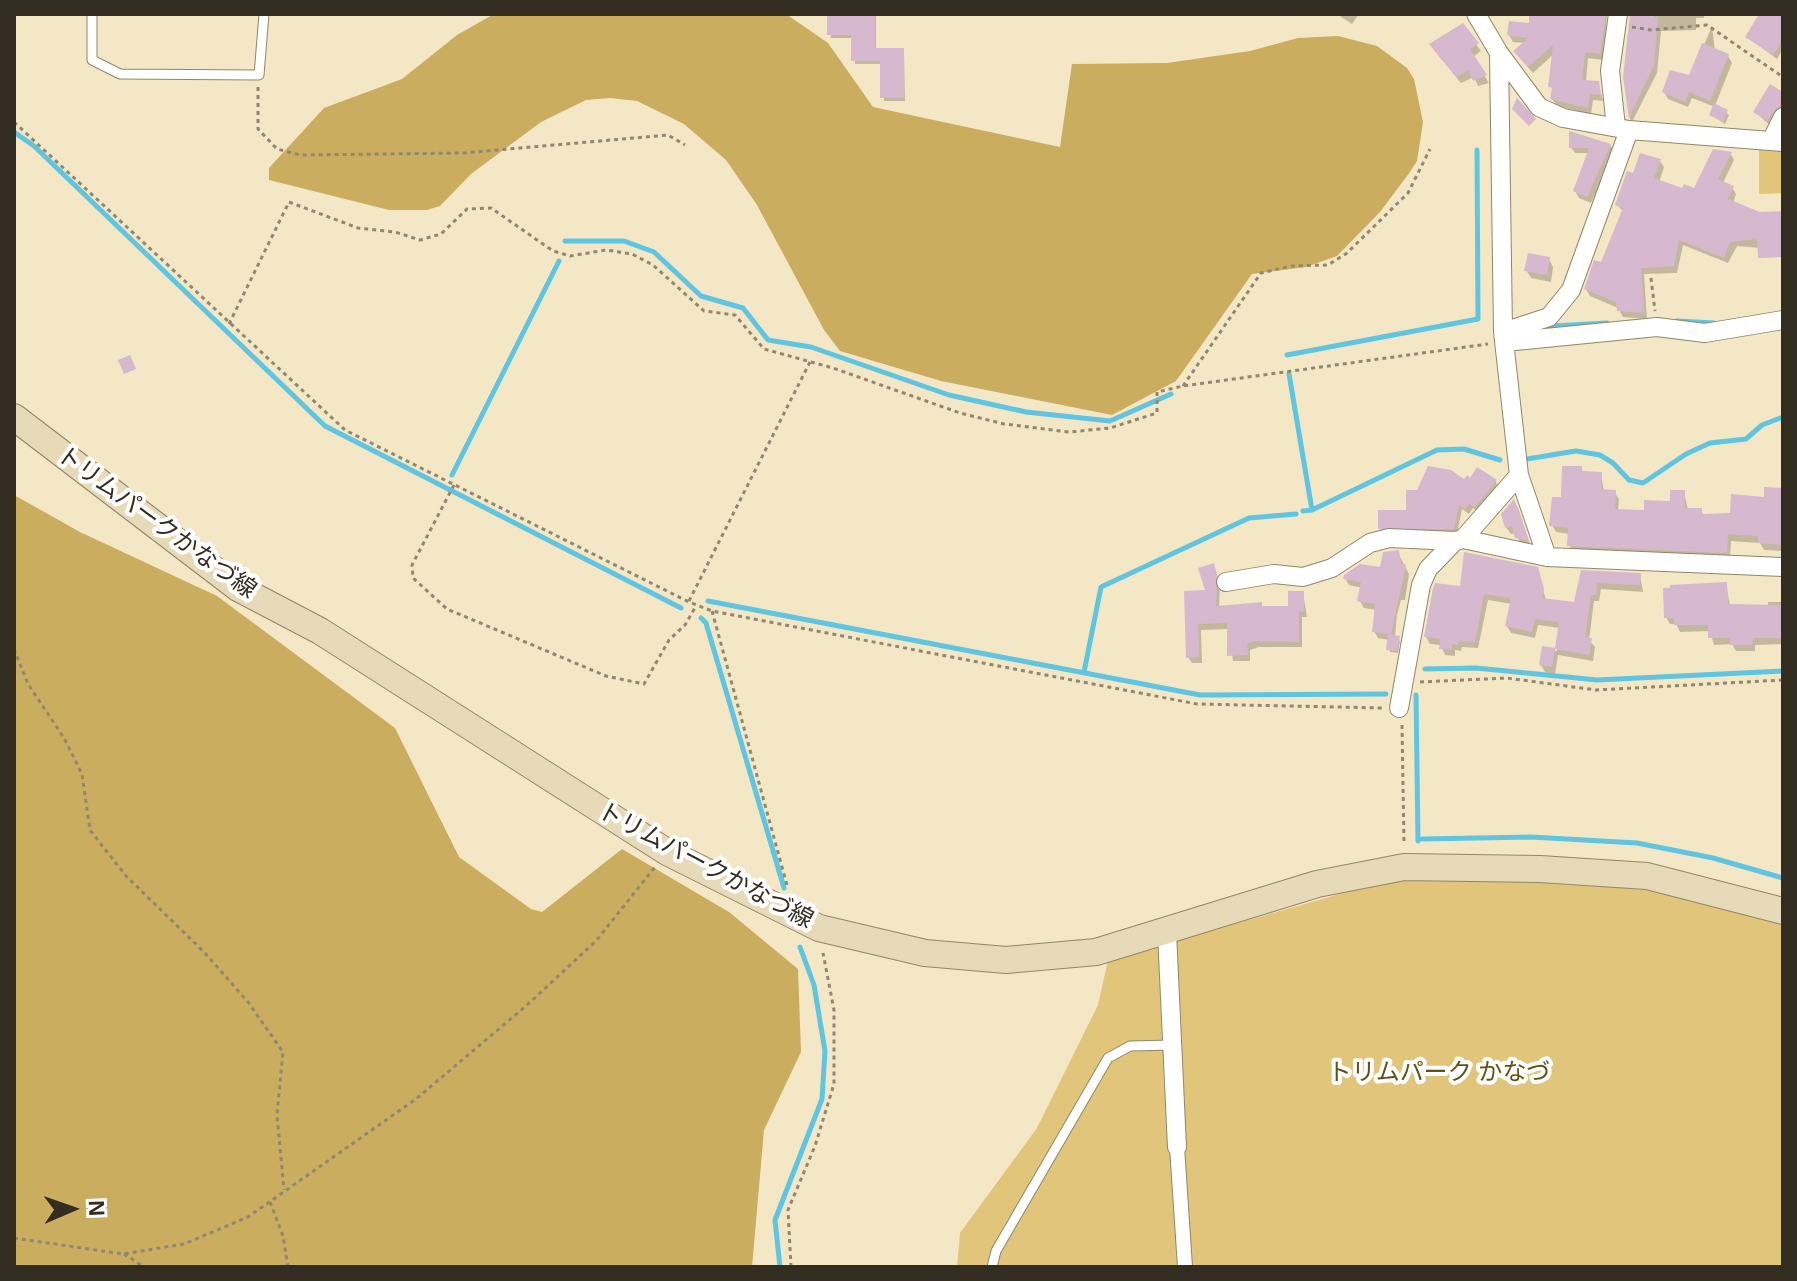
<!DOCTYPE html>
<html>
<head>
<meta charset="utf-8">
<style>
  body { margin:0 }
  #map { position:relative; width:1797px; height:1281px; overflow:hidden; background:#f4e7c6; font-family:Helvetica,sans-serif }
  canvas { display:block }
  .frame { position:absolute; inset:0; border:16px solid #322d20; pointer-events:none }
  .north { position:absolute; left:32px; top:1169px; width:80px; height:80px; -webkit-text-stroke:6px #fff; paint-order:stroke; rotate:88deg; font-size:22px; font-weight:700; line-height:32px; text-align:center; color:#322d20 }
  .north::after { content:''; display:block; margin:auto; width:28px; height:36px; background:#322d20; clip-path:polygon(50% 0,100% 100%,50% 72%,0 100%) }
</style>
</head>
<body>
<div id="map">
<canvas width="1797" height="1281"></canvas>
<div class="frame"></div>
<div class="north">N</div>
</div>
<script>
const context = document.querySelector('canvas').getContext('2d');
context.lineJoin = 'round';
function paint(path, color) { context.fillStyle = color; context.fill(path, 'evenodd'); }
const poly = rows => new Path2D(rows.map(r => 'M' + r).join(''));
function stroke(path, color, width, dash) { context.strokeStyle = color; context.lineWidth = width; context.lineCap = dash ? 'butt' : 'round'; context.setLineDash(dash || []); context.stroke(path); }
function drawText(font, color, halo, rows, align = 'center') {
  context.font = font + ' Helvetica,"Noto Sans JP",sans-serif'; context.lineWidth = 8; context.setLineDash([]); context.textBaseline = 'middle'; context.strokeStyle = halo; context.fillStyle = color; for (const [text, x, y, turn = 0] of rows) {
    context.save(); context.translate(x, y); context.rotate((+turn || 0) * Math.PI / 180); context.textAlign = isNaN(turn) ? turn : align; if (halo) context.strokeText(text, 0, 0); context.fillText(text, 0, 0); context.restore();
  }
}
paint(poly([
  [1759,147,1783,152,1783,193,1759,194],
  [1396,878,1649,886,1700,896,1783,925,1783,1267,957,1267,960,1233,1037,1128,1098,1005,1108,960]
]), '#e1c57b');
paint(poly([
  [494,14,786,14,828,43,873,107,1060,147,1072,64,1167,63,1250,51,1298,38,1338,36,1377,46,1407,68,1414,79,1423,122,1417,161,1410,172,1380,212,1337,256,1306,267,1252,274,1176,381,1112,415,941,381,840,351,824,330,757,205,726,160,684,124,637,101,610,98,586,100,541,122,471,174,440,206,427,210,389,210,269,180,269,168,324,108,402,79,457,35],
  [14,495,80,532,217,596,395,728,459,857,531,909,542,912,622,849,729,912,798,969,801,1052,764,1130,752,1267,14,1267]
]), '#cbad60');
paint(poly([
  [829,14,876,14,876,50,902,50,904,53,905,101,884,101,882,64,855,64,853,38,831,38],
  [1337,14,1359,14,1352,24],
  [1529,14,1607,14,1603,60,1588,58,1586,82,1598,83,1603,101,1593,100,1591,114,1557,106,1552,99,1554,54,1533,73,1520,58,1516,52,1525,43,1513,42,1509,35,1529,25],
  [1653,14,1704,14,1704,18,1696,18,1696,30,1661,31,1657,73,1632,122,1629,117],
  [1762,14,1774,14,1783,21,1783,49,1777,59,1747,37],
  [1462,25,1481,51,1473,57,1489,83,1478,86,1474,77,1461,83,1435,51],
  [1712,26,1715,51,1728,56,1732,63,1715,106,1729,115,1725,124,1711,115,1715,107,1692,98,1688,107,1668,99,1664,92,1690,78],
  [1783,94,1783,113,1772,127,1755,112],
  [1610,145,1614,152,1591,203,1579,198,1575,191,1589,153,1575,153,1571,147],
  [1730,153,1734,160,1723,183,1732,187,1736,194,1733,203,1760,214,1783,213,1783,250,1737,246,1728,263,1683,245,1677,273,1644,274,1647,319,1623,317,1618,308,1590,296,1586,289,1603,265,1624,212,1617,205,1634,176,1660,161,1664,167,1659,182,1683,191,1695,191],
  [1549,259,1553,267,1551,282,1531,278,1526,270],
  [1581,468,1584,473,1601,474,1604,492,1614,492,1619,499,1618,511,1646,512,1672,503,1684,492,1688,510,1701,510,1704,516,1732,515,1783,490,1783,551,1764,550,1760,543,1731,541,1730,559,1573,552,1569,545,1570,534,1556,532,1552,525],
  [1495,481,1499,487,1479,512,1473,508,1469,514,1462,509,1457,534,1383,534,1380,528,1465,482],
  [1514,502,1518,508,1531,547,1521,545,1516,533,1511,534,1506,527],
  [1398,553,1409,574,1405,600,1401,600,1397,615,1395,637,1400,641,1398,653,1390,652,1389,640,1378,638,1374,631,1377,610,1364,608,1360,601,1362,588,1349,585,1345,578,1382,570],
  [1213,565,1220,582,1219,608,1290,608,1303,593,1307,617,1302,617,1302,647,1259,647,1250,650,1250,661,1233,661,1229,629,1201,630,1202,663,1192,663,1188,657,1186,593,1208,592],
  [1537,569,1546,600,1575,605,1582,572,1640,575,1643,592,1601,589,1599,601,1594,601,1589,640,1595,647,1593,661,1558,655,1555,674,1545,672,1541,665,1543,648,1557,651,1560,628,1538,625,1535,638,1511,633,1507,626,1512,604,1488,600,1478,648,1462,647,1461,651,1455,650,1455,656,1445,655,1441,645,1430,644,1426,637,1462,588],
  [1726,584,1730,606,1768,607,1768,602,1783,602,1783,644,1755,645,1755,651,1736,651,1732,644,1714,645,1710,631,1680,632,1676,624,1670,624,1666,617]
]), '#0003');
stroke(poly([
  [14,132,34,146,325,426,681,608],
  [565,241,624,241,654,252,701,296,743,308,768,340,811,347,949,395,1026,412,1110,421,1171,394],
  [1677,321,1714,323],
  [1552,326,1607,323],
  [1287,355,1478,319,1477,150],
  [1289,374,1312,510,1303,511],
  [1527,459,1576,451,1600,455,1613,463,1629,480,1643,483,1686,454,1710,443,1746,439,1762,425,1783,417],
  [452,475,559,261],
  [1312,510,1437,450,1464,449,1500,460],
  [708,601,1200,695,1386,694],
  [701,618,706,623,784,888],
  [1425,669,1476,668,1597,680,1783,671],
  [1084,672,1101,587,1249,518,1296,514],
  [1416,695,1418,841],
  [1422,839,1531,837,1637,843,1713,858,1783,878],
  [780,1267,775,1220,822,1099,825,1051,814,985,800,947]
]), '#5fc5e1', 5);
paint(poly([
  [827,14,875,14,875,48,904,48,904,98,880,98,880,61,851,61,851,35,827,35],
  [1529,14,1606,14,1600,54,1585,52,1582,80,1599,81,1601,95,1590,94,1588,108,1550,99,1552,88,1548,87,1553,45,1528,67,1513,51,1528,38,1507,35,1509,21,1529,23],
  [1630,14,1658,17,1654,65,1629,118,1623,77],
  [1759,14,1783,14,1783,39,1773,55,1745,37],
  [1463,23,1479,43,1470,49,1487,75,1473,81,1469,70,1456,77,1429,44],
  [1702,43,1729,54,1710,101,1689,92,1685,102,1662,92,1670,70,1689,75],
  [1770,84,1783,92,1783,105,1776,108,1767,121,1753,112],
  [1517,98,1536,119,1529,126,1512,109],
  [1714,103,1728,110,1723,122,1709,115],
  [1569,131,1611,144,1587,197,1573,191,1589,148,1569,148],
  [1713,149,1732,152,1718,179,1734,186,1728,199,1760,212,1783,211,1783,257,1758,258,1757,239,1730,242,1724,258,1679,240,1674,266,1641,268,1644,313,1617,311,1616,302,1584,289,1594,260,1601,262,1623,208,1615,205,1627,171,1633,173,1640,153,1661,159,1654,178,1682,188,1684,184,1694,188],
  [1528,253,1550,257,1547,275,1524,271],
  [130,355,136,369,124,374,118,360],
  [1428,466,1451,470,1464,479,1467,475,1470,478,1477,467,1497,480,1475,507,1469,504,1465,509,1459,505,1454,529,1378,529,1378,510,1406,510,1406,490,1417,490],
  [1562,466,1582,466,1582,471,1602,472,1601,489,1616,490,1615,509,1644,510,1644,500,1670,501,1670,490,1685,490,1685,508,1702,508,1702,514,1730,513,1731,494,1764,497,1764,487,1783,488,1783,545,1758,543,1758,536,1728,534,1727,553,1567,546,1568,528,1549,526,1552,497,1561,497],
  [1514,499,1529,541,1515,538,1512,526,1505,528,1501,514],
  [1399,550,1401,564,1406,565,1391,634,1372,632,1375,604,1357,601,1361,582,1343,579,1344,575,1360,564,1380,567,1383,552],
  [1464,552,1538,567,1544,589,1542,598,1574,602,1581,570,1641,573,1640,585,1597,583,1596,595,1591,595,1585,637,1592,638,1589,655,1555,649,1552,667,1539,665,1542,646,1555,648,1559,622,1535,619,1532,632,1505,626,1511,598,1484,594,1475,642,1459,641,1458,645,1452,644,1452,650,1439,649,1440,639,1424,637,1433,588,1435,583,1460,586],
  [1214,563,1217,574,1216,606,1262,602,1262,606,1288,606,1288,591,1304,591,1304,612,1299,611,1299,642,1255,641,1247,644,1248,655,1227,656,1227,623,1198,624,1199,657,1186,658,1184,591,1205,590,1198,568],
  [1727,582,1728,604,1783,605,1783,638,1753,638,1752,645,1730,645,1730,638,1708,638,1708,625,1674,625,1674,618,1664,618,1663,588,1670,588,1670,585],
  [1388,634,1400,636,1397,651,1386,650]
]), '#d6b8cf');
const service = poly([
  [92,14,92,60,120,74,259,75,264,14],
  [992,1267,996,1251,1108,1058,1130,1046,1174,1045]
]);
const pedestrian = poly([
  [1177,1147,1185,1267]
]);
const minor = poly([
  [1476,14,1499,53,1539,107,1563,118,1629,130,1783,142],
  [1499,53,1503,332,1519,475,1547,557,1783,567],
  [1616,127,1610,71,1618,14],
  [1772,139,1783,117],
  [1503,332,1549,317,1571,290,1629,130],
  [1505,342,1657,327,1705,333,1783,320],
  [1463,539,1547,557],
  [1226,582,1274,574,1303,577,1332,568,1370,543,1389,538,1455,541],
  [1399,708,1421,585,1428,569,1455,541,1463,539,1519,475],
  [1167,933,1177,1147]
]);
const secondary = poly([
  [14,417,238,588,320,631,667,852,819,928,925,953,1006,960,1096,952,1317,884,1404,867,1540,869,1647,876,1783,911]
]);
stroke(service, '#928667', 11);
stroke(pedestrian, '#928667', 16);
stroke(minor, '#928667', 20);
stroke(secondary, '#928667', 28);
stroke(poly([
  [1632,27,1651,30,1707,25,1783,77],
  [258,87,258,129,277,149,300,155,463,153,668,135,685,145],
  [14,122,345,430,689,602,712,611,1197,704,1383,708],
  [1651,278,1655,311],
  [229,324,289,202,358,228,395,232,420,240,441,234,467,209,491,208,553,251,570,256,606,250,632,254,653,265,704,311,735,315,764,349,833,368,960,413,1004,424,1069,432,1110,428,1157,413,1157,392,1183,386,1488,344],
  [1183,386,1261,273,1291,266,1328,265,1347,253,1408,193,1430,149],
  [454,485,412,565,413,578,447,609,606,676,644,684,669,640,685,625,696,606],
  [689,601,810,362],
  [712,611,788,889],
  [14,649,28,684,64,738,82,774,90,830,126,876,204,952,248,1002,283,1052,277,1115,284,1190],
  [1420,682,1507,678,1596,690,1783,680],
  [1402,725,1404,845],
  [270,1202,283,1236,288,1267],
  [14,1238,123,1254,184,1244,248,1217,416,1099,526,1006,596,941,655,867],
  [124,1254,144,1267],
  [791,1267,788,1210,815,1146,834,1084,834,1010,823,953]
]), '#918871', 3, [4, 4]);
stroke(service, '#fff', 9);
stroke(pedestrian, '#fff', 14);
stroke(minor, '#fff', 18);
stroke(secondary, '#e6dab8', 26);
drawText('24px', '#322d20', '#fff', [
  ["トリムパークかなづ線",156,523,36],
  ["トリムパークかなづ線",705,866,28]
]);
drawText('24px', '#645014', '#fff', [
  ["トリムパーク かなづ",1439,1073]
]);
</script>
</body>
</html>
